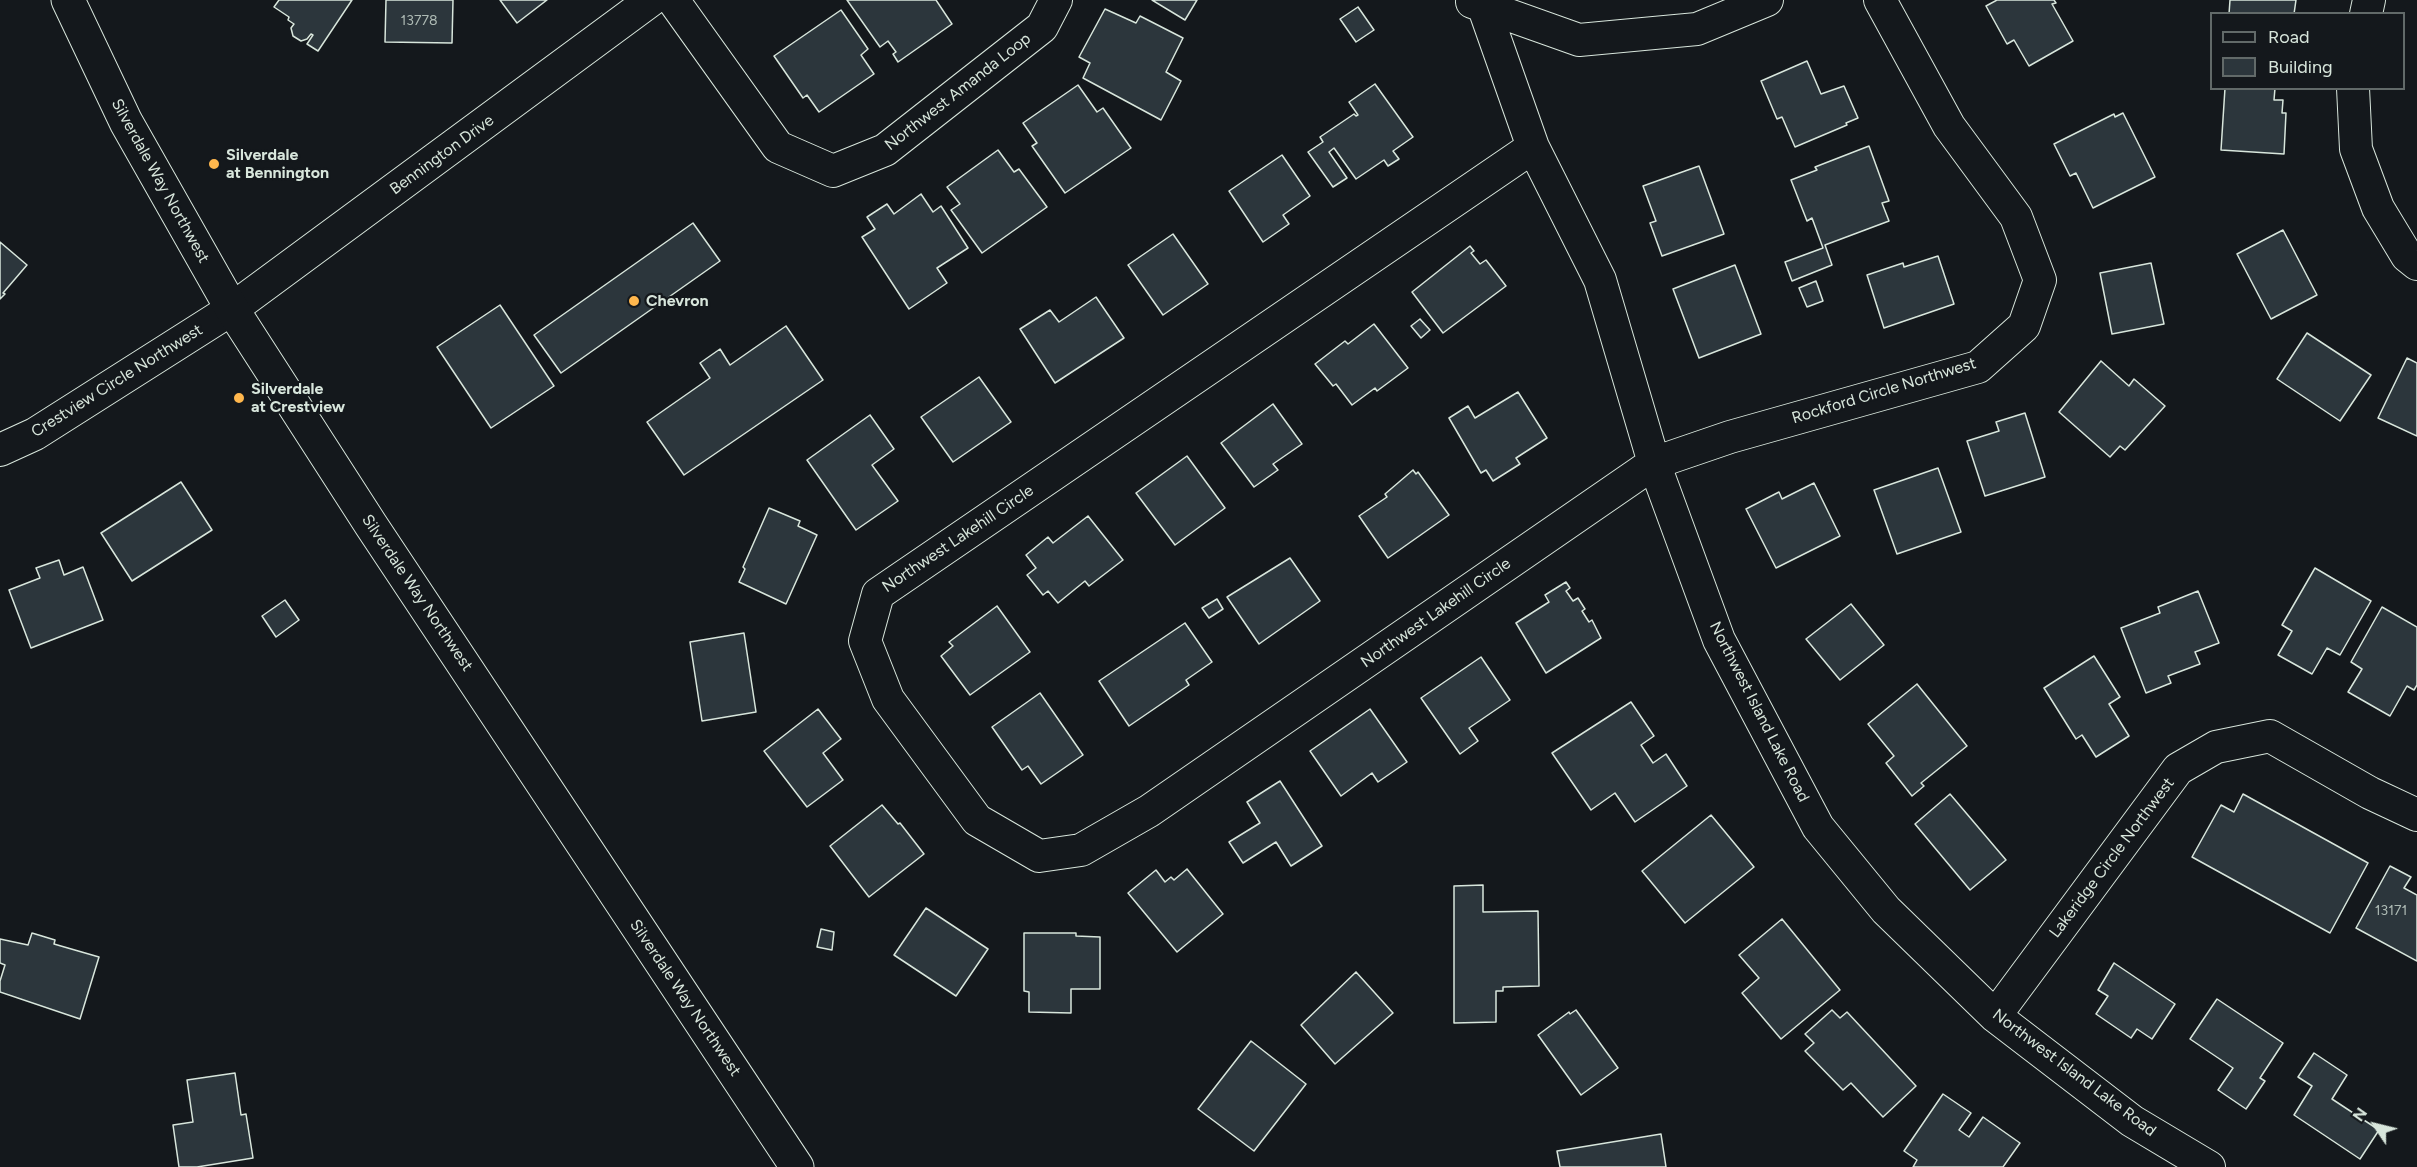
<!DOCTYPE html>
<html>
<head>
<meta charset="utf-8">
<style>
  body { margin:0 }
  #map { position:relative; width:2417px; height:1167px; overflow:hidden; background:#14181c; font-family:Figtree,sans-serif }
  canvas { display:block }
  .legend { position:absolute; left:2210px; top:12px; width:195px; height:78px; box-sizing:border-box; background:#14181c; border:2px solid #626a69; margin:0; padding:8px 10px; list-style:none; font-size:18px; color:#d8e6dc }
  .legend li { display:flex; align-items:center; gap:12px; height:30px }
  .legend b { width:30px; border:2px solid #626a69 }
  .north { position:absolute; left:2345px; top:1095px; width:60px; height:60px; -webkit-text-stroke:4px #14181c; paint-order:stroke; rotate:305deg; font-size:16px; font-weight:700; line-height:24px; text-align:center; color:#d8e6dc }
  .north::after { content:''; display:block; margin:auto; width:21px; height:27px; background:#d8e6dc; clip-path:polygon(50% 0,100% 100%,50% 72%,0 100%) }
</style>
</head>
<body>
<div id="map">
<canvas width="2417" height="1167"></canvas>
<ul class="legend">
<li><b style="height:8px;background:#14181c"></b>Road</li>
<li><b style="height:16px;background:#2c363c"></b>Building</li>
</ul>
<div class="north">N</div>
</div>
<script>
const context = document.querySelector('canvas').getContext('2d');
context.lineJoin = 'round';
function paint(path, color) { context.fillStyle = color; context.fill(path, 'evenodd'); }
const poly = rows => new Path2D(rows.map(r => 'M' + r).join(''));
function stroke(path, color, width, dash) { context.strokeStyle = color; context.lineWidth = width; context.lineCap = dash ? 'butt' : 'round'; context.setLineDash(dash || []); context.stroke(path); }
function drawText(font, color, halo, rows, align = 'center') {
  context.font = font + ' Figtree,sans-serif'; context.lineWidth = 4.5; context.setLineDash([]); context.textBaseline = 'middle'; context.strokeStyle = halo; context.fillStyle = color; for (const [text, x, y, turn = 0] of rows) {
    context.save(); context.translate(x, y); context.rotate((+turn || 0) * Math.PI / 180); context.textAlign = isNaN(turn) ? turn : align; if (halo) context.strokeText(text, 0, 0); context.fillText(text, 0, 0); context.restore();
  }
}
const building = poly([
  [279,0,352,0,318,51,307,44,313,35,311,34,307,39,301,41,293,36,291,28,294,24,288,20,289,17,274,7,279,0],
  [386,0,453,0,452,43,385,42,386,0],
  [500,0,547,0,517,23,500,0],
  [847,0,936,0,952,24,898,62,893,54,896,52,888,41,880,47,847,0],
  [1152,0,1197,0,1185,20,1152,0],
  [1997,0,2054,0,2056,3,2052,4,2073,41,2029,66,2014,40,2007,44,1986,6,1997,0],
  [2230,0,2296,0,2294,14,2229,14,2230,0],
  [1358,7,1374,30,1356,42,1340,19,1358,7],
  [1105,9,1136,23,1140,16,1183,38,1166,72,1181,81,1161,120,1083,78,1090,63,1079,57,1105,9],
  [841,10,868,49,861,55,874,74,819,112,807,95,803,98,774,56,841,10],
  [1807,61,1821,94,1844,86,1858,118,1846,123,1847,125,1795,147,1782,117,1777,119,1761,81,1807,61],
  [1375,84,1413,137,1393,151,1399,159,1388,166,1384,160,1356,179,1334,148,1329,152,1347,178,1333,187,1308,152,1323,142,1320,137,1354,114,1356,116,1358,115,1349,102,1375,84],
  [1078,85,1097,112,1103,108,1131,148,1065,193,1032,146,1037,143,1023,123,1078,85],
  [2225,88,2275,88,2274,100,2283,100,2282,113,2286,113,2284,154,2221,150,2225,88],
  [2123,113,2155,177,2093,208,2076,173,2070,176,2054,144,2114,114,2115,117,2123,113],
  [1869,146,1889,201,1882,203,1889,221,1825,245,1832,265,1792,281,1785,262,1823,248,1812,218,1807,221,1791,180,1817,170,1815,167,1869,146],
  [998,150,1014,172,1019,169,1047,207,982,253,951,210,960,204,947,187,998,150],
  [1282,155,1310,196,1283,215,1289,224,1263,242,1229,191,1282,155],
  [1699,166,1724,234,1662,256,1650,223,1656,221,1643,186,1699,166],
  [921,194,933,212,941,206,968,248,937,268,947,283,909,309,862,237,875,229,867,217,887,204,894,214,921,194],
  [693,223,720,261,561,373,534,335,693,223],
  [2283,230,2317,295,2271,319,2237,254,2283,230],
  [1173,234,1208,284,1163,315,1128,265,1173,234],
  [0,242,27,265,3,293,5,294,0,299,0,242],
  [1470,246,1474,251,1471,253,1480,264,1486,260,1506,286,1443,333,1412,292,1470,246],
  [1938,256,1954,304,1884,328,1867,275,1903,263,1904,267,1938,256],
  [2151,263,2164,324,2112,334,2100,273,2151,263],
  [1735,265,1761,334,1699,358,1673,289,1735,265],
  [1816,281,1823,301,1807,307,1799,288,1816,281],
  [1096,297,1124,338,1055,383,1020,329,1050,310,1059,322,1096,297],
  [500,305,554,386,491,428,437,347,500,305],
  [1420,319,1430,330,1421,338,1411,326,1420,319],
  [1374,324,1408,368,1377,391,1375,388,1352,405,1336,384,1333,386,1315,364,1345,341,1348,344,1374,324],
  [786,326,823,380,684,475,647,422,710,378,700,363,720,349,730,365,786,326],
  [2307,333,2371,375,2340,421,2277,379,2307,333],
  [2407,358,2417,363,2417,436,2378,418,2407,358],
  [2101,361,2129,386,2134,379,2165,406,2125,450,2120,446,2110,457,2059,412,2101,361],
  [979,377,1011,422,953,462,921,417,979,377],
  [1518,392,1547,438,1516,458,1520,464,1493,481,1486,470,1481,473,1449,418,1468,406,1475,418,1518,392],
  [1273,404,1302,444,1273,464,1278,470,1254,487,1221,443,1273,404],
  [2025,413,2045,477,1985,496,1967,441,1999,431,1996,422,2025,413],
  [870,415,894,449,872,465,898,501,856,530,807,460,870,415],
  [1187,456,1225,508,1175,545,1136,493,1187,456],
  [1938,468,1961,532,1897,554,1874,490,1938,468],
  [1413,470,1416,474,1418,472,1449,515,1388,558,1359,516,1387,497,1385,494,1413,470],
  [181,482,212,530,132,581,101,533,181,482],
  [1814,483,1840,536,1776,568,1746,509,1779,492,1782,499,1814,483],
  [769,508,800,521,798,526,817,535,786,604,739,582,745,569,743,567,769,508],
  [1088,516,1123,560,1089,586,1085,581,1058,603,1048,591,1043,595,1027,575,1036,568,1026,555,1048,537,1053,543,1088,516],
  [1290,558,1320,601,1259,644,1227,597,1290,558],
  [59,560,64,575,83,567,103,620,31,648,9,590,40,578,36,568,59,560],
  [2315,568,2371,601,2340,655,2327,648,2312,674,2278,655,2292,631,2282,625,2315,568],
  [1566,582,1570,588,1566,591,1573,601,1578,598,1585,609,1582,611,1589,622,1592,620,1601,638,1546,673,1516,623,1549,602,1545,595,1566,582],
  [2198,591,2219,643,2195,652,2200,664,2168,676,2171,683,2146,693,2121,628,2160,613,2158,607,2198,591],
  [1217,599,1223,609,1209,618,1202,608,1217,599],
  [285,600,299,620,276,637,262,616,285,600],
  [1851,604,1884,645,1840,680,1806,639,1851,604],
  [997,606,1030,652,970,695,941,656,953,646,949,642,997,606],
  [2382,607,2417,627,2417,685,2414,690,2407,686,2390,716,2348,692,2362,669,2351,662,2382,607],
  [1185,623,1212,662,1186,680,1189,685,1129,726,1099,681,1185,623],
  [744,633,756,712,702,721,690,642,744,633],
  [2094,656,2120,697,2109,704,2129,736,2096,757,2082,735,2076,739,2044,688,2094,656],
  [1481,657,1510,700,1469,728,1478,741,1460,754,1421,698,1481,657],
  [1917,684,1967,746,1921,783,1924,786,1912,796,1886,763,1894,756,1868,724,1917,684],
  [1040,693,1083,755,1041,784,1028,766,1022,770,992,727,1040,693],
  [1631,702,1654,736,1641,745,1653,763,1666,754,1687,786,1635,822,1615,793,1591,810,1552,753,1631,702],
  [818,709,841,739,823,753,843,780,807,807,764,751,818,709],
  [1370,709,1407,762,1378,782,1372,773,1341,796,1310,751,1370,709],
  [1280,781,1322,846,1291,866,1276,842,1243,863,1229,842,1260,823,1247,802,1280,781],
  [1950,794,2006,860,1970,890,1915,824,1950,794],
  [2243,794,2368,863,2330,933,2192,857,2221,805,2234,812,2243,794],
  [882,805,898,824,900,823,924,854,869,897,830,846,882,805],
  [1711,815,1754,867,1685,923,1642,871,1711,815],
  [2390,866,2411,877,2404,888,2417,895,2417,961,2356,928,2390,866],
  [1187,869,1223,914,1177,952,1128,893,1156,870,1165,882,1171,877,1174,880,1187,869],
  [1483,885,1483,912,1538,911,1539,986,1503,987,1503,991,1496,991,1496,1022,1454,1023,1454,886,1483,885],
  [926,908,988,949,956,996,894,955,926,908],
  [1782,919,1840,990,1781,1039,1742,993,1759,978,1739,955,1782,919],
  [821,929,834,932,832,950,817,947,821,929],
  [32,933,55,940,54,944,99,957,80,1019,0,992,0,981,5,965,0,963,0,939,28,945,32,933],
  [1024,933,1076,933,1076,936,1100,937,1100,989,1071,989,1071,1013,1029,1012,1029,992,1024,991,1024,933],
  [2114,963,2175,1004,2152,1039,2137,1029,2131,1038,2096,1014,2108,996,2098,990,2114,963],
  [1356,972,1393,1013,1335,1064,1301,1025,1356,972],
  [2217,999,2283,1043,2260,1078,2265,1081,2246,1109,2218,1090,2233,1068,2190,1039,2217,999],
  [1576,1010,1618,1068,1581,1095,1538,1035,1569,1012,1570,1014,1576,1010],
  [1832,1010,1840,1018,1847,1012,1916,1086,1883,1117,1851,1083,1843,1090,1805,1051,1814,1043,1805,1034,1832,1010],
  [1251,1041,1306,1084,1254,1151,1198,1109,1251,1041],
  [2314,1053,2347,1075,2332,1099,2379,1130,2360,1159,2294,1115,2312,1086,2298,1077,2314,1053],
  [235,1073,241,1115,246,1114,253,1158,197,1167,179,1167,173,1125,193,1122,187,1080,235,1073],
  [1943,1094,1971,1113,1959,1130,1969,1137,1983,1117,2020,1143,2003,1167,1913,1167,1917,1160,1904,1151,1943,1094],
  [1661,1134,1666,1167,1560,1167,1557,1151,1661,1134]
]);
paint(building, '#2c363c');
stroke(building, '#d8e6dc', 1.5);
const minor = poly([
  [673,0,778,147,833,171,885,150,1042,27,1056,0],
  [1472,2,1579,40,1697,29,1767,0],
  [1484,8,1533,147,1600,280,1654,463,1719,640,1818,827,1886,910,1995,1016,2132,1121,2209,1167],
  [2366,14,2369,0],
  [2353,88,2356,149,2378,208,2407,256,2417,264],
  [1533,147,878,594,865,641,888,699,977,820,1039,856,1081,850,1149,811,1654,463,1730,437,1978,367,2024,326,2040,280,2016,217,1949,126,1880,0],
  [0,450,35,434,232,309,651,0],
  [1995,1016,2178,769,2216,747,2270,736,2370,793,2417,815]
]);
const secondary = poly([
  [68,0,126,122,232,309,371,525,797,1167]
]);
stroke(minor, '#d8e6dc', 34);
stroke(secondary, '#d8e6dc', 35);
stroke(minor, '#14181c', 32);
stroke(secondary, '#14181c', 33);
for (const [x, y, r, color] of [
  [214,164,6,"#ffb74d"],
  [634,301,6,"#ffb74d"],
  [239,398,6,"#ffb74d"]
]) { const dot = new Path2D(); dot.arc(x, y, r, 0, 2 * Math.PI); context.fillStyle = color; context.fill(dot); stroke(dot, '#14181c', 2); }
drawText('14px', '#adbab4', null, [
  ["13778",419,21],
  ["13171",2391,911]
]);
drawText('16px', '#d8e6dc', '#14181c', [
  ["Northwest Amanda Loop",958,92,-38],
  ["Bennington Drive",442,155,-36],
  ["Silverdale Way Northwest",160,181,61],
  ["Crestview Circle Northwest",117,381,-32],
  ["Rockford Circle Northwest",1884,391,-17],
  ["Northwest Lakehill Circle",958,539,-34],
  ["Silverdale Way Northwest",417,593,56],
  ["Northwest Lakehill Circle",1436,613,-35],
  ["Northwest Island Lake Road",1759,712,63],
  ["Lakeridge Circle Northwest",2112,858,-53],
  ["Silverdale Way Northwest",685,998,56],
  ["Northwest Island Lake Road",2074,1073,37]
]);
drawText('bold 16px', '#d8e6dc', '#14181c', [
  ["Silverdale",226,155],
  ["at Bennington",226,173],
  ["Chevron",646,301],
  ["Silverdale",251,389],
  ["at Crestview",251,407]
], 'left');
</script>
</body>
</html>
